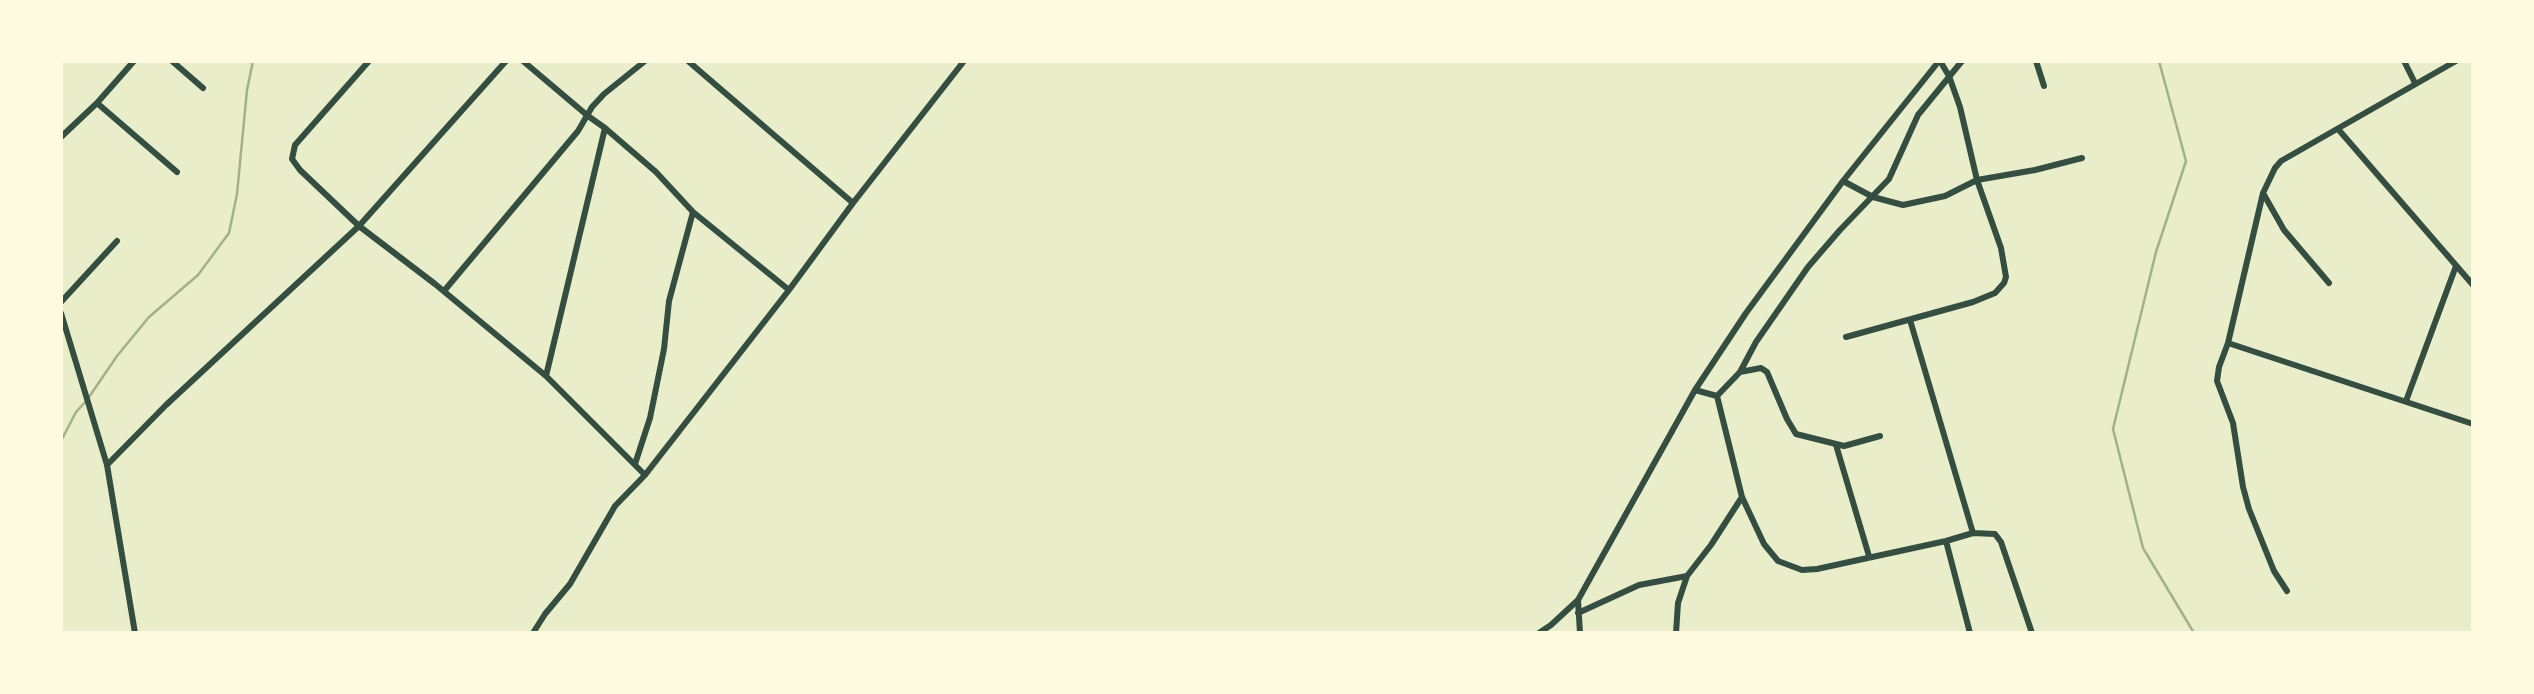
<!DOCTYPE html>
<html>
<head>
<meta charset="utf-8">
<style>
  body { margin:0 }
  #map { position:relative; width:2534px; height:694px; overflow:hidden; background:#e9edc9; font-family:Inter,sans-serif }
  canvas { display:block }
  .frame { position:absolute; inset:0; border:63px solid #fefae0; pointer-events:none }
</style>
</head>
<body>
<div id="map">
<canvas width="2534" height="694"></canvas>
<div class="frame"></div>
</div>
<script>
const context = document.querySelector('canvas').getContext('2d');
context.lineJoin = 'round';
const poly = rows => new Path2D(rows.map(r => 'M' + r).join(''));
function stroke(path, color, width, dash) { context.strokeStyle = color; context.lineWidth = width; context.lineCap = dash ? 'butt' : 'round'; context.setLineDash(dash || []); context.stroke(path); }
stroke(poly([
  [2159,61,2186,161,2156,252,2113,429,2143,548,2194,633],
  [61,441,76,412,87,400,117,356,149,317,198,275,229,233,237,194,247,90,253,61]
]), '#a3b18a', 2.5);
stroke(poly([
  [172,61,203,88],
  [369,61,295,145,292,159,300,170,359,226,435,284,546,376,645,475],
  [523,61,588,116,605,128,546,376],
  [688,61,853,203],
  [2036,61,2044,86],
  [2404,61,2415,83],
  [97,103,177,172],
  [605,128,656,172,693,212,669,301,664,349,650,418,635,464],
  [2338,129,2473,285],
  [61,137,97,103,134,61],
  [1843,181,1873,197,1903,205,1945,196,1977,180,1960,107,1949,76,1940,61],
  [2263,193,2284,230,2329,283],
  [789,290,853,203,964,61],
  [444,291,578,131,592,107,604,94,645,61],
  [61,302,117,241],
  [61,313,107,465,135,633],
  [1910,320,1973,533],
  [1846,337,1973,302,1995,293,2004,283,2006,277,2001,248,1977,180,2035,170,2082,158],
  [2228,343,2473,424],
  [1740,372,1761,368,1767,372,1787,419,1796,434,1844,446,1880,436],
  [1695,390,1717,396],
  [2406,401,2456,266],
  [1836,445,1869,556],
  [107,465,166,405,359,226,506,61],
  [1742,497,1764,544,1778,561,1802,570,1817,569,1946,541,1973,533,1995,534,2001,542,2032,633],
  [1946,541,1970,633],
  [2287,591,2274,571,2249,509,2243,487,2233,423,2217,381,2219,367,2228,343,2263,193,2275,168,2281,161,2456,61],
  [1578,600,1580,633],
  [1578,613,1639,585,1687,576],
  [533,633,545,614,570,584,615,506,645,475,789,290,693,212],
  [1539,633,1551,625,1578,600,1695,390,1746,313,1843,181,1939,61],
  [1676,633,1678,603,1687,576,1711,545,1742,497,1717,396,1740,372,1756,342,1808,267,1840,230,1889,179,1918,115,1962,61]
]), '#344e41', 6);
</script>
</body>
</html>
